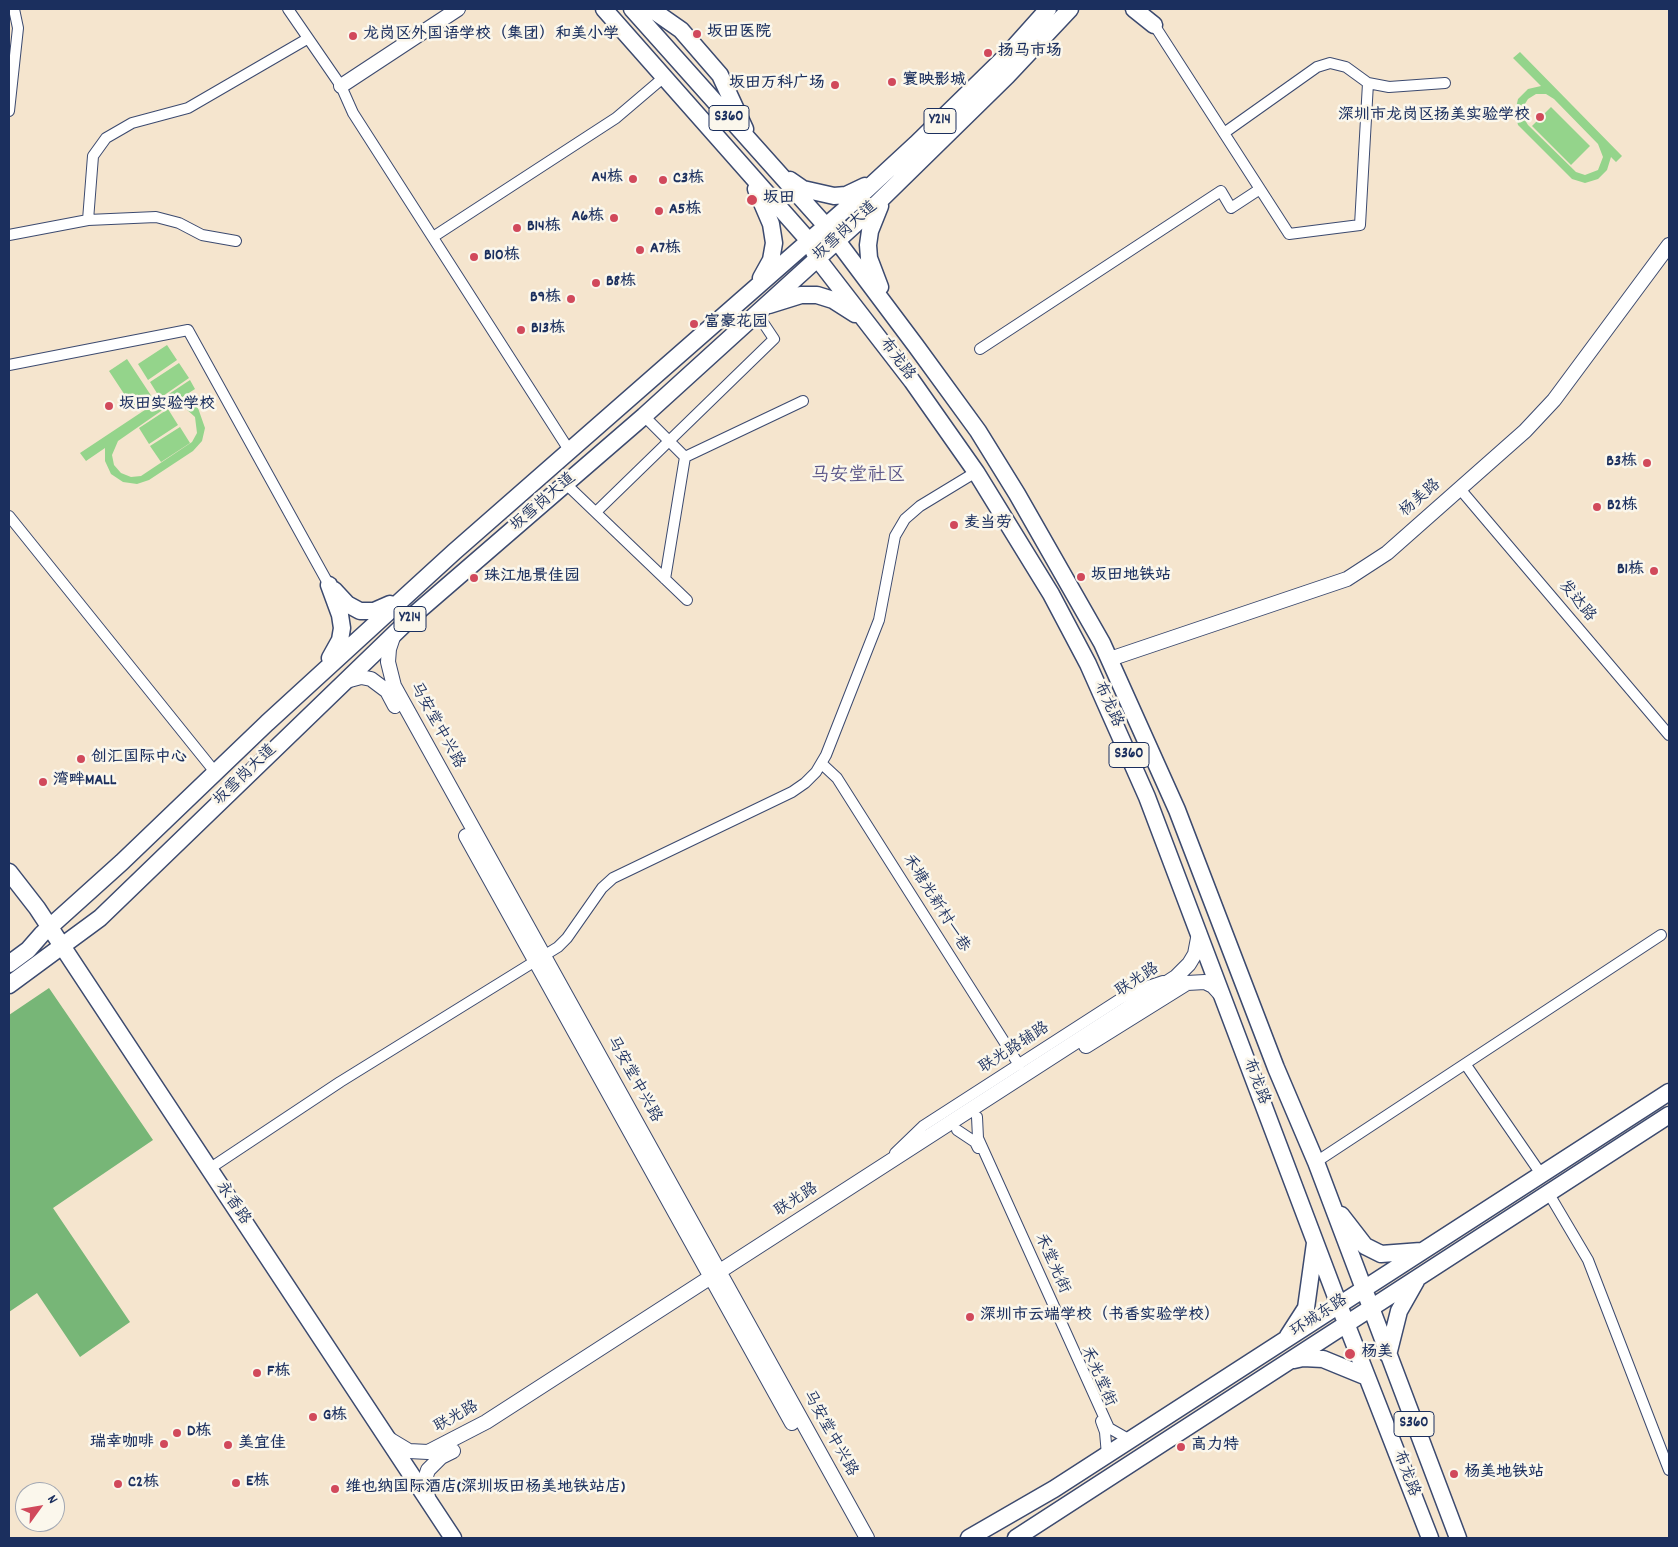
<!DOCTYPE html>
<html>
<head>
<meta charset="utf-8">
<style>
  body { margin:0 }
  #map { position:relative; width:1678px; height:1547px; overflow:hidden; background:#f5e5ce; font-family:Dekko,sans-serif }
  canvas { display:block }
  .frame { position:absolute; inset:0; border:10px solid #1b2f5e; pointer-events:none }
  .north { position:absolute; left:15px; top:1482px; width:50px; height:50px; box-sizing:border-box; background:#fbf7ec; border:1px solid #a1a7b3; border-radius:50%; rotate:58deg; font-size:14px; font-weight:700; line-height:20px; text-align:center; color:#1b2f5e }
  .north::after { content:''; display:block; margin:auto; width:18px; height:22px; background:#d1495b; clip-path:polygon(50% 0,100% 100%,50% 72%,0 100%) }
</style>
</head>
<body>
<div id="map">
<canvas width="1678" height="1547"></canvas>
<div class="frame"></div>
<div class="north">N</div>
</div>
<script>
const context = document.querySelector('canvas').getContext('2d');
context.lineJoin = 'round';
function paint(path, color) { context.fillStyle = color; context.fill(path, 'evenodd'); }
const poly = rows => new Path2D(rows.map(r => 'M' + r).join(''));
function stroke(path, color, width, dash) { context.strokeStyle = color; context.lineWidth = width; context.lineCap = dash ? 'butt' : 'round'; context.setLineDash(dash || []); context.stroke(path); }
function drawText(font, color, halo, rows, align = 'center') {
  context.font = font + ' Dekko,"LXGW WenKai TC",sans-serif'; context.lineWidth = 5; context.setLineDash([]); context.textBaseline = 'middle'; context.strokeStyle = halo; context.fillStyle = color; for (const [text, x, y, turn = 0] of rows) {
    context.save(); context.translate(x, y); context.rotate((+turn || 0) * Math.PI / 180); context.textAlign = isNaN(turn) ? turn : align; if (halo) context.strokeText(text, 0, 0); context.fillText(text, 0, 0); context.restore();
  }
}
paint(poly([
  [1520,52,1622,156,1616,162,1611,157,1607,170,1598,179,1585,183,1572,179,1518,125,1515,112,1518,99,1528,89,1541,86,1513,58],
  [1536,94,1546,94,1554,99,1598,144,1603,157,1598,170,1585,175,1576,172,1528,125,1523,117,1523,107,1528,99],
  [1551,107,1590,146,1571,165,1532,126],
  [167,345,177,360,148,380,138,364],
  [127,359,152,397,134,409,109,371],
  [179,363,189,378,160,398,150,382],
  [190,380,195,389,181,398,198,408,205,428,202,441,193,451,149,480,137,484,123,482,111,474,105,461,105,448,86,461,80,453],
  [174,406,184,407,195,417,197,433,192,442,141,476,131,477,121,473,114,465,112,455,118,441,164,409],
  [168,409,178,425,149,444,139,428],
  [180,427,190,443,161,462,150,446]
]), '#94d48b');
paint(poly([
  [49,988,153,1140,53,1208,130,1322,80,1357,37,1293,9,1312,9,1015]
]), '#77b677');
const street = poly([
  [288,9,341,86,353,113,569,450],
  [1151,20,1289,234,1360,225,1368,83],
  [9,111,18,28,14,9],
  [1224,133,1317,67,1330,63,1346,67,1368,83,1389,87,1445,83],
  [88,220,93,156,106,138,132,123,188,108,307,39],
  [9,235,88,220,156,217,179,223,202,235,236,241],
  [433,237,616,118,663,78],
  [980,349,1221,191,1231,208,1260,189],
  [9,365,188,330,329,585],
  [644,416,685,457],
  [566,484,687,600],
  [1460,489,1669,735],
  [596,512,774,339,756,312],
  [9,516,215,772],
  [665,579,685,457,803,401],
  [822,764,837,778,1019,1065],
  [1466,1065,1541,1174],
  [977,1117,978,1138,1109,1428,1130,1440],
  [957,1130,975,1142,978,1148],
  [895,1153,923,1126,1120,999,1139,989,1163,981],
  [1316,1162,1661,935],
  [209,1169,340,1082,558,947,567,938,602,888,613,878,792,792,805,783,816,772,826,755,879,620,895,536,905,519,920,506,976,472],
  [1549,1194,1588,1260,1669,1470],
  [1101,1421,1105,1432,1107,1455]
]);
const secondary = poly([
  [341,86,458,9],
  [394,634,389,649,388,662,394,686,867,1538],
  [1110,659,1347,579,1387,553,1525,431,1554,400,1669,245],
  [346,681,361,677,371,679,387,691,395,706],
  [466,836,792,1423],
  [1086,1046,1187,983,1205,982,1213,986,1223,997],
  [389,1439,409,1451,428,1452,486,1422,1176,977,1189,964,1195,954,1199,933],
  [428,1498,425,1479,428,1470,441,1457,453,1451]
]);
const primary = poly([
  [604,9,809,241,817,258,912,381,976,472,1051,594,1088,664,1147,797,1339,1305,1430,1538],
  [632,9,826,226,916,346,978,431,1017,494,1102,643,1177,810,1276,1068,1316,1162,1458,1538],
  [651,9,681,30,720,75,745,129],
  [1134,9,1154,25],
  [790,180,803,189,834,196,846,195,865,186],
  [756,189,771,224,774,243,771,260,761,278],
  [880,287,869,258,868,245,870,231,880,206],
  [769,305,801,295,817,295,833,300,855,314],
  [329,585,340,615,342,628,340,640,330,658],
  [334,590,347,604,360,611,374,611,390,604],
  [9,872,37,908,453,1538],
  [9,964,28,950,42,934,122,862,267,723,454,552,850,205,916,144,1005,57,1048,9],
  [9,985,100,918,416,613,644,416,861,219,1007,76,1070,9],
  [1341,1215,1365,1246,1381,1254,1421,1251],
  [1288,1336,1306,1308,1315,1243],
  [1388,1355,1399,1311,1416,1281],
  [1294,1360,1303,1358,1323,1359,1367,1377],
  [969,1538,1054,1489,1669,1092],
  [1016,1538,1669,1115]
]);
stroke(street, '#3c4a6f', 12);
stroke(secondary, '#3c4a6f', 16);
stroke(primary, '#3c4a6f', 19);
stroke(street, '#fff', 10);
stroke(secondary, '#fff', 14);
stroke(primary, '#fff', 16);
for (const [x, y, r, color] of [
  [697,34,5,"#d1495b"],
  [353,36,5,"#d1495b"],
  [988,53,5,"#d1495b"],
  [892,82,5,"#d1495b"],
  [835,85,5,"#d1495b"],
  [1540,117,5,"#d1495b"],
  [633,179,5,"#d1495b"],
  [663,180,5,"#d1495b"],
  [752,200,6,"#d1495b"],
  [659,211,5,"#d1495b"],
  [614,218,5,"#d1495b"],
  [517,228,5,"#d1495b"],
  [640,250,5,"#d1495b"],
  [474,257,5,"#d1495b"],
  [596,283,5,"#d1495b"],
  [571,299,5,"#d1495b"],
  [694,324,5,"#d1495b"],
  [521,330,5,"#d1495b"],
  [109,406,5,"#d1495b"],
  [1647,463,5,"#d1495b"],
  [1597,507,5,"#d1495b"],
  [954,525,5,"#d1495b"],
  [1654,571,5,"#d1495b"],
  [1081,577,5,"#d1495b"],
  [474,578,5,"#d1495b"],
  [81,759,5,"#d1495b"],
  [43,782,5,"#d1495b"],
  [970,1317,5,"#d1495b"],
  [1350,1354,6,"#d1495b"],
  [257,1373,5,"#d1495b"],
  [313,1417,5,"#d1495b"],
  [177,1433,5,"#d1495b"],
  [164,1444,5,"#d1495b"],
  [228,1445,5,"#d1495b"],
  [1181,1447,5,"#d1495b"],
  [1454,1474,5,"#d1495b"],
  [236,1483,5,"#d1495b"],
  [118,1484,5,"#d1495b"],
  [335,1489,5,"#d1495b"]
]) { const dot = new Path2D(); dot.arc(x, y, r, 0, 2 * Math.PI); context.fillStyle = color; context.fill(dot); stroke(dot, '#fbf7ec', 2); }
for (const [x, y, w] of [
  [729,118,40],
  [940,121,32],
  [410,619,32],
  [1129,755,40],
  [1414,1424,40]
]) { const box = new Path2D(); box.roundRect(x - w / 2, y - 12.5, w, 25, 4); context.fillStyle = '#fbf7ec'; context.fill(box); stroke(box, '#1b2f5e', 1); }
drawText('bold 15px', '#1b2f5e', null, [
  ["S360",729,118],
  ["Y214",940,121],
  ["Y214",410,619],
  ["S360",1129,755],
  ["S360",1414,1424]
]);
drawText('bold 16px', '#1b2f5e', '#fbf7ec', [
  ["坂田医院",707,34],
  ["龙岗区外国语学校（集团）和美小学",363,36],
  ["扬马市场",998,53],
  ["寰映影城",902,82],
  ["坂田万科广场",825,85,"right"],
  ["深圳市龙岗区扬美实验学校",1530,117,"right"],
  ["A4栋",623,179,"right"],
  ["C3栋",673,180],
  ["坂田",763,200],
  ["A5栋",669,211],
  ["A6栋",604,218,"right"],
  ["B14栋",527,228],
  ["A7栋",650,250],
  ["B10栋",484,257],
  ["B8栋",606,283],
  ["B9栋",561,299,"right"],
  ["富豪花园",704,324],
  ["B13栋",531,330],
  ["坂田实验学校",119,406],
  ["B3栋",1637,463,"right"],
  ["B2栋",1607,507],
  ["麦当劳",964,525],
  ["B1栋",1644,571,"right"],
  ["坂田地铁站",1091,577],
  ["珠江旭景佳园",484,578],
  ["创汇国际中心",91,759],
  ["湾畔MALL",53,782],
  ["深圳市云端学校（书香实验学校）",980,1317],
  ["杨美",1361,1354],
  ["F栋",267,1373],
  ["G栋",323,1417],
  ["D栋",187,1433],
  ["瑞幸咖啡",154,1444,"right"],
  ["美宜佳",238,1445],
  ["高力特",1191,1447],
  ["杨美地铁站",1464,1474],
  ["E栋",246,1483],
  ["C2栋",128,1484],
  ["维也纳国际酒店(深圳坂田杨美地铁站店)",345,1489]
], 'left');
drawText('16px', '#1b2f5e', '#fbf7ec', [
  ["坂雪岗大道",846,232,-42],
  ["布龙路",896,360,53],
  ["杨美路",1421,499,-41],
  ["坂雪岗大道",544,503,-41],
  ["发达路",1576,602,50],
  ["布龙路",1107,705,65],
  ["马安堂中兴路",436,726,61],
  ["坂雪岗大道",246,776,-44],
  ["禾塘光新村一巷",935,904,58],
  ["联光路",1138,981,-33],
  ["联光路辅路",1015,1049,-33],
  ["马安堂中兴路",633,1080,61],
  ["布龙路",1255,1082,69],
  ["联光路",797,1201,-33],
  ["永香路",232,1204,56],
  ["禾堂光街",1051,1264,66],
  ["环城东路",1320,1317,-33],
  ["禾光堂街",1097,1377,66],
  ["联光路",457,1418,-29],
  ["马安堂中兴路",829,1434,61],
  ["布龙路",1405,1474,69]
]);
drawText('19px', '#5a5588', '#fbf7ec', [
  ["马安堂社区",858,477]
]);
</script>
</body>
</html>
